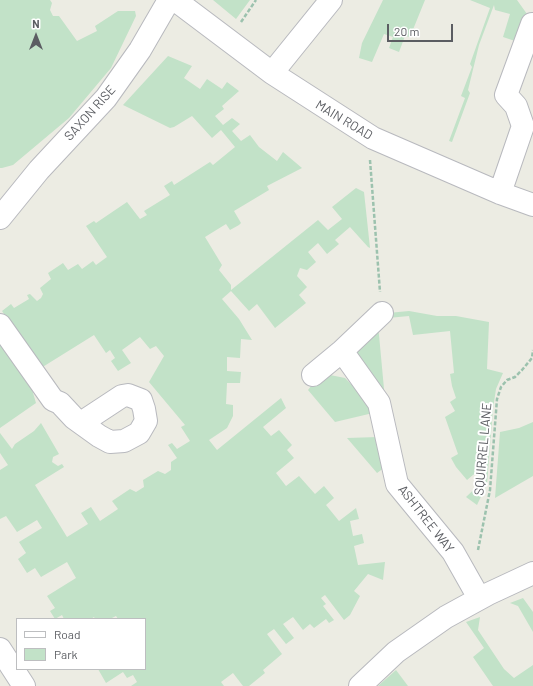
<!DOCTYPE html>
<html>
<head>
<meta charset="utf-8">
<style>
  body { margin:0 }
  #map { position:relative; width:533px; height:686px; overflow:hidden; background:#ecece3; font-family:Barlow,sans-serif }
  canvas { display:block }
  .legend { position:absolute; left:16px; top:618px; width:130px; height:52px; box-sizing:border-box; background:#fff; border:1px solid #bdbec0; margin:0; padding:5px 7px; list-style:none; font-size:12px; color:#5b5d62 }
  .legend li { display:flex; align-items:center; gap:8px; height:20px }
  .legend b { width:20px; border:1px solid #bdbec0 }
  .north { position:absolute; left:16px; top:16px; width:40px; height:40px; -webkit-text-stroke:3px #fff; paint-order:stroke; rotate:0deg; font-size:11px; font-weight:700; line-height:16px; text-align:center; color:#5b5d62 }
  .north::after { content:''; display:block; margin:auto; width:14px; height:18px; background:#5b5d62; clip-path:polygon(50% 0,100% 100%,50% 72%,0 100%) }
  .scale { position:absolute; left:387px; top:24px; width:66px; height:18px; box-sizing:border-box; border:2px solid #5b5d62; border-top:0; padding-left:5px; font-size:12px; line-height:14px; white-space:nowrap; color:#5b5d62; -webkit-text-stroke:3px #fff; paint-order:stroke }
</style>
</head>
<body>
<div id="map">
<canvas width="533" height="686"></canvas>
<ul class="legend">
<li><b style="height:5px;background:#fff"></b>Road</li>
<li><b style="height:11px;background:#c2e2c8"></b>Park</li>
</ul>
<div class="north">N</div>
<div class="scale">20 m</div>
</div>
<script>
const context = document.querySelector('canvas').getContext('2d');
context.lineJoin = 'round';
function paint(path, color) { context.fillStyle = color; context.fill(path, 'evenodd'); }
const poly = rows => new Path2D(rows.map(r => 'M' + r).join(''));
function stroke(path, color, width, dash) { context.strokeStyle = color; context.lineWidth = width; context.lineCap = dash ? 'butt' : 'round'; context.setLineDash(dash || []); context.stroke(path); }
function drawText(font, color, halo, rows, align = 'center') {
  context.font = font + ' Barlow,sans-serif'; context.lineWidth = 4; context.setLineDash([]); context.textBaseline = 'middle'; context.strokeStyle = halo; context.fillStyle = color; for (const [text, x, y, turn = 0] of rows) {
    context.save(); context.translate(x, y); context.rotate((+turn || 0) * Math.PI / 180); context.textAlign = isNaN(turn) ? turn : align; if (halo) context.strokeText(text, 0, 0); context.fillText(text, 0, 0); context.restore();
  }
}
paint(poly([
  [0,0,50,0,52,3,50,10,53,16,59,16,77,41,97,31,95,26,118,11,135,11,136,16,111,68,69,118,13,165,2,168,0,168],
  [213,0,250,0,236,19],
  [383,0,425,0,410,37,405,36,399,52,389,48,393,37,384,34,372,62,359,58,362,43],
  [470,0,517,0,527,14,518,42,503,37,510,14,495,10,494,5,479,45,468,90,470,93,452,142,449,141,465,98,461,96,472,67,470,64,490,8],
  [168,56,192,66,184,78,200,89,207,79,222,89,227,82,239,91,222,106,224,109,215,116,223,125,232,118,240,124,232,131,241,141,250,135,259,147,277,161,283,152,302,168,267,186,269,190,234,211,241,223,239,225,230,230,226,224,205,237,222,265,219,270,231,285,231,290,318,220,328,230,342,219,332,207,356,188,364,192,370,248,368,247,350,227,335,240,339,244,327,254,318,243,308,252,316,262,307,270,300,268,297,276,307,287,299,295,306,303,275,328,257,304,249,311,231,291,222,299,239,319,252,340,241,339,240,358,227,357,227,371,241,372,240,383,227,383,226,404,233,405,233,416,227,428,209,440,217,450,281,398,286,408,263,427,271,436,279,430,292,445,287,450,294,458,276,473,286,486,299,476,315,494,324,486,334,498,326,505,339,521,356,508,359,519,350,521,353,536,362,534,364,543,354,546,358,565,385,562,383,580,368,574,354,591,360,596,350,615,344,620,325,595,321,598,326,604,323,606,334,620,329,623,326,619,314,628,310,624,303,630,293,617,283,624,294,638,286,644,274,629,267,634,282,654,263,670,265,673,249,686,243,686,233,673,221,682,224,686,131,686,137,682,133,675,127,678,123,672,106,683,98,669,145,669,145,619,118,619,116,616,110,619,95,619,94,617,91,619,64,619,62,615,55,619,50,611,55,608,47,596,76,578,67,562,41,577,35,568,27,573,18,559,26,553,19,542,42,528,37,520,17,532,6,516,0,519,0,470,8,465,0,453,0,433,12,449,15,444,34,431,41,423,59,454,53,457,52,462,58,466,62,464,64,467,35,485,67,537,88,524,81,513,91,507,100,521,118,509,112,501,130,489,136,492,144,487,143,480,158,471,165,474,171,470,171,462,177,458,168,445,172,443,177,449,190,441,181,427,185,425,149,382,164,356,156,346,150,349,140,337,122,350,131,363,118,371,111,361,115,358,110,350,106,353,94,335,41,368,2,311,11,304,14,308,29,299,27,295,30,294,37,301,41,298,43,294,40,288,51,279,48,273,63,263,68,270,78,264,82,269,93,261,96,265,107,257,86,226,94,221,96,223,127,202,140,219,147,215,144,211,170,195,164,186,172,181,174,185,210,162,213,165,235,147,221,130,212,138,192,116,174,127,170,128,123,105],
  [409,311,437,316,456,316,489,322,487,369,503,373,496,389,493,409,487,484,477,505,466,497,486,478,479,470,467,480,456,467,451,458,458,454,445,417,455,411,450,402,456,398,452,386,450,374,454,373,450,331,413,335,409,316,388,318,388,313],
  [378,324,384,389,374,389,355,362,356,345],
  [0,343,31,386,36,403,0,428],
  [330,375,345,378,362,395,373,413,335,422,308,390,315,381],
  [533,422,533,476,495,498,500,432,519,428],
  [378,437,384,468,377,473,347,438],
  [523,598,533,612,533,632,518,606,510,603],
  [480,617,478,630,504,669,514,678,533,665,533,686,493,686,473,657,484,648,466,622],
  [396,670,408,686,378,686]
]), '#c2e2c8');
const minor = poly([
  [175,0,272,73,373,138,500,193,533,205],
  [272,73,331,0],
  [500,193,523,126,516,106,506,95,532,24],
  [0,218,39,170,106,98,140,50,169,0],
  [0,325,53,400,60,403,74,418,99,436,110,442,124,441,139,433,146,421,144,409,141,400,128,395,122,396,81,423],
  [342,351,379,403,397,484,453,552,479,598],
  [313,375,342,351,382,313],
  [0,649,24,686],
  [360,686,396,652,446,617,488,594,533,573]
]);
stroke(minor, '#b8b9be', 24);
stroke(poly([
  [241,22,256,0],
  [370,160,380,292],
  [478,550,490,490,497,399,501,387,507,380,515,377,522,370,532,358,533,350]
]), '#9cc2ae', 2.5, [4, 2]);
stroke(minor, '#fff', 22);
drawText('13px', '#5b5d62', '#fff', [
  ["SAXON RISE",90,113,-48],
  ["MAIN ROAD",344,120,31],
  ["SQUIRREL LANE",483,449,-85],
  ["ASHTREE WAY",426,519,52]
]);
</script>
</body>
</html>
